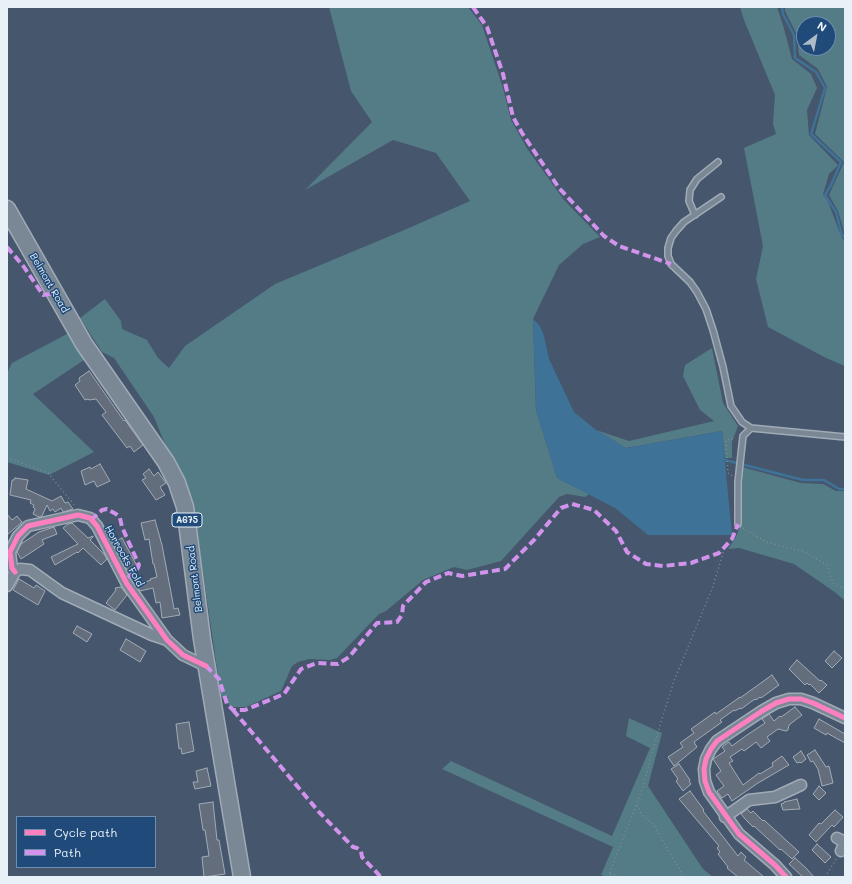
<!DOCTYPE html>
<html>
<head>
<meta charset="utf-8">
<style>
  body { margin:0 }
  #map { position:relative; width:852px; height:884px; overflow:hidden; background:#45566d; font-family:Mali,sans-serif }
  canvas { display:block }
  .frame { position:absolute; inset:0; border:8px solid #e8f1f8; pointer-events:none }
  .legend { position:absolute; left:16px; top:816px; width:140px; height:52px; box-sizing:border-box; background:#1f4a7a; border:1px solid #6f8dac; margin:0; padding:5px 7px; list-style:none; font-size:12px; color:#e8f1f8 }
  .legend li { display:flex; align-items:center; gap:8px; height:20px }
  .legend b { width:20px; border:1px solid #6f8dac }
  .north { position:absolute; left:796px; top:16px; width:40px; height:40px; box-sizing:border-box; background:#1f4a7a; border:1px solid #6f8dac; border-radius:50%; rotate:32deg; font-size:11px; font-weight:700; line-height:16px; text-align:center; color:#e8f1f8 }
  .north::after { content:''; display:block; margin:auto; width:14px; height:18px; background:#afbbc7; clip-path:polygon(50% 0,100% 100%,50% 72%,0 100%) }
</style>
</head>
<body>
<div id="map">
<canvas width="852" height="884"></canvas>
<div class="frame"></div>
<ul class="legend">
<li><b style="height:5px;background:#ff80c0"></b>Cycle path</li>
<li><b style="height:5px;background:#d193ec"></b>Path</li>
</ul>
<div class="north">N</div>
</div>
<script>
const context = document.querySelector('canvas').getContext('2d');
context.lineJoin = 'round';
function paint(path, color) { context.fillStyle = color; context.fill(path, 'evenodd'); }
const poly = rows => new Path2D(rows.map(r => 'M' + r).join(''));
function stroke(path, color, width, dash) { context.strokeStyle = color; context.lineWidth = width; context.lineCap = dash ? 'butt' : 'round'; context.setLineDash(dash || []); context.stroke(path); }
function drawText(font, color, halo, rows, align = 'center') {
  context.font = font + ' Mali,sans-serif'; context.lineWidth = 3; context.setLineDash([]); context.textBaseline = 'middle'; context.strokeStyle = halo; context.fillStyle = color; for (const [text, x, y, turn = 0] of rows) {
    context.save(); context.translate(x, y); context.rotate((+turn || 0) * Math.PI / 180); context.textAlign = isNaN(turn) ? turn : align; if (halo) context.strokeText(text, 0, 0); context.fillText(text, 0, 0); context.restore();
  }
}
paint(poly([
  [329,7,468,7,482,25,503,88,511,120,528,150,564,200,600,237,583,244,559,265,533,319,536,410,557,478,589,494,585,497,567,494,559,497,501,561,467,570,454,567,423,580,386,611,379,614,337,658,330,660,309,659,298,662,292,666,281,691,246,707,231,707,221,696,197,531,186,485,169,454,154,417,114,358,102,352,80,318,105,299,121,321,122,329,147,340,158,358,169,368,185,346,275,284,402,231,470,201,436,153,393,140,305,190,372,122,351,91],
  [740,7,777,7,783,25,792,59,811,74,817,88,807,110,809,135,838,165,829,174,823,194,828,202,842,238,845,241,845,366,826,358,768,327,756,279,763,246,744,148,776,134,773,124,775,95,744,20],
  [785,7,845,7,845,235,838,211,829,195,844,162,815,134,827,87,818,69,799,55,797,35,785,11],
  [804,24,828,24,828,48,804,48],
  [69,333,84,360,33,394,94,452,49,475,7,462,7,373,12,363],
  [712,348,723,403,738,426,732,442,732,458,725,458,722,431,626,448,596,430,629,441,714,421,700,410,683,376,685,365],
  [742,467,801,483,823,484,836,491,845,491,845,601,836,593,794,564,739,548,728,549,736,537,742,521],
  [629,718,662,733,648,786,703,869,713,877,607,877,601,875,613,847,442,769,451,761,612,836,650,748,626,736]
]), '#547c86');
paint(poly([
  [533,319,540,326,544,336,549,359,574,412,596,430,626,448,722,431,732,535,648,535,615,508,557,478,536,410]
]), '#3f7297');
stroke(poly([
  [782,7,783,14,794,35,795,58,816,72,825,88,811,134,841,162,831,185,825,195,836,212,842,235,845,238],
  [725,460,803,480,824,480,839,489,845,489]
]), '#3f7297', 2.5);
const building = poly([
  [89,371,124,421,125,420,143,445,134,452,130,446,127,448,102,415,106,412,96,399,89,400,88,399,85,400,75,385,80,381,79,378,89,371],
  [100,464,110,481,97,487,94,481,85,485,81,471,90,467,91,469,100,464],
  [149,469,154,476,158,472,166,483,160,487,165,495,156,500,142,480,146,478,143,474,149,469],
  [15,478,28,480,26,489,52,501,61,496,65,503,68,502,73,509,63,512,61,508,55,512,53,509,50,511,47,505,42,516,39,517,33,514,35,509,33,507,34,505,30,503,31,500,10,495,12,480,14,480,15,478],
  [7,514,12,520,17,516,22,522,7,535,7,514],
  [155,520,162,545,173,603,174,609,178,608,180,615,162,618,160,602,156,603,153,588,140,591,135,584,145,582,151,580,150,579,157,577,154,564,153,564,149,539,145,540,141,523,155,520],
  [72,523,88,538,93,536,93,537,90,540,104,554,107,559,101,565,83,548,78,553,77,552,55,565,51,557,78,544,63,528,68,524,72,523],
  [54,527,57,534,42,540,44,544,21,559,17,552,21,544,39,532,54,527],
  [122,538,137,566,128,571,113,542,122,538],
  [19,579,34,588,36,585,45,591,38,605,13,590,19,579],
  [121,587,127,595,115,610,106,603,116,590,115,588,121,587],
  [77,626,92,634,87,642,73,633,77,626],
  [126,639,146,651,140,662,120,650,126,639],
  [834,651,842,658,832,668,825,661,834,651],
  [797,660,820,681,821,680,827,685,819,693,810,684,809,685,807,683,805,685,789,669,797,660],
  [772,675,779,685,761,698,760,697,756,700,755,699,741,709,740,708,735,711,734,710,720,720,722,722,694,742,697,747,674,766,668,757,683,747,680,743,694,733,691,729,715,712,716,714,740,697,740,698,772,675],
  [795,707,802,715,789,725,788,730,786,731,778,729,767,737,770,741,761,748,756,742,744,751,742,749,730,757,733,761,729,763,743,785,759,773,760,774,773,766,772,763,782,756,789,765,758,783,732,801,728,794,722,798,717,791,724,786,716,775,721,771,713,759,725,751,722,747,729,742,732,746,747,735,765,723,762,719,769,714,774,721,780,716,781,717,795,707],
  [819,719,845,734,845,743,827,733,826,735,814,728,819,719],
  [189,722,194,751,182,754,181,748,179,749,176,724,189,722],
  [815,750,826,767,829,766,833,783,822,786,818,769,813,761,811,762,807,755,815,750],
  [801,751,806,759,801,763,800,762,797,763,793,757,801,751],
  [679,764,690,780,689,781,691,784,683,791,676,781,678,779,671,769,679,764],
  [207,768,211,786,195,789,193,782,198,782,196,771,207,768],
  [819,786,826,793,819,800,813,794,819,786],
  [690,791,704,810,703,811,738,856,741,852,746,857,744,860,764,877,738,877,727,868,728,867,718,854,720,852,717,848,719,846,679,799,690,791],
  [797,799,800,809,783,810,781,804,784,803,784,802,797,799],
  [213,802,217,840,219,840,225,874,204,877,202,857,209,856,205,830,203,830,199,804,213,802],
  [747,809,751,813,753,811,763,821,764,820,799,852,792,859,781,849,780,850,754,826,753,827,746,820,741,814,747,809],
  [835,810,843,817,834,827,832,825,816,842,809,835,819,823,821,824,835,810],
  [817,844,831,857,825,863,812,850,817,844],
  [795,858,806,868,814,877,803,877,789,864,795,858]
]);
paint(building, '#646d7c');
stroke(building, '#a1abb7', 1);
const service = poly([
  [721,197,684,222,676,231,671,238,668,248,668,256,671,264,690,282,697,292,706,309,713,330,723,367,731,406,742,422,751,428,845,437],
  [695,215,689,201,690,190,697,179,718,162],
  [738,524,738,482,743,436,751,428]
]);
const minor = poly([
  [15,572,12,568,10,552,18,536,28,526,78,515,90,518,97,526,127,584,167,640,183,655,206,666],
  [7,586,15,572,20,569,30,570,62,593,152,635,167,640],
  [725,817,749,800,775,797,801,785],
  [837,838,845,842,841,851],
  [786,877,775,865,739,834,709,792,705,781,704,769,706,759,711,749,717,741,762,711,776,703,789,699,801,699,813,703,845,718]
]);
const primary = poly([
  [7,209,84,344,166,462,177,483,185,507,188,530,202,639,242,877]
]);
stroke(service, '#a1abb7', 8);
stroke(minor, '#a1abb7', 13);
stroke(primary, '#a1abb7', 19);
stroke(poly([
  [7,457,48,473,76,507],
  [732,476,728,473,726,440,736,438],
  [743,528,766,542,805,552,827,565,833,583,845,589],
  [637,805,642,815,653,824,684,877],
  [610,874,622,877],
  [608,877,642,790,660,725,674,681,712,589,725,547],
  [825,877,837,858]
]), '#808a97', 1.5, [1, 3]);
stroke(service, '#7a8795', 5);
stroke(minor, '#7a8795', 10);
stroke(primary, '#7a8795', 16);
stroke(poly([
  [473,7,487,27,503,74,513,117,522,133,559,188,604,236,619,246,671,264],
  [7,247,24,267,43,295,55,293],
  [91,520,102,510,107,509,116,514,120,518,122,527,139,565,137,570,125,580],
  [206,666,219,679,227,704,233,710,245,710,284,694,301,669,317,663,338,664,349,657,377,623,397,622,402,615,403,606,426,582,448,573,462,576,505,569,534,540,561,508,572,504,594,510,616,531,627,552,646,564,663,566,691,563,719,553,732,539,738,524],
  [233,710,319,812,353,847,357,848,361,851,362,857,381,877]
]), '#d193ec', 4, [8, 4]);
stroke(poly([
  [15,572,12,568,10,552,18,536,28,526,78,515,90,518,97,526,127,584,167,640,183,655,206,666],
  [786,877,775,865,739,834,709,792,705,781,704,769,706,759,711,749,717,741,762,711,776,703,789,699,801,699,813,703,845,718]
]), '#ff80c0', 5);
for (const [x, y, w] of [
  [187,520,30]
]) { const box = new Path2D(); box.roundRect(x - w / 2, y - 7, w, 14, 3); context.fillStyle = '#1f4a7a'; context.fill(box); stroke(box, '#e8f1f8', 1); }
drawText('bold 9px', '#e8f1f8', null, [
  ["A675",187,520]
]);
drawText('10px', '#e8f1f8', '#1f4a7a', [
  ["Belmont Road",49,283,60],
  ["Horrocks Fold",124,556,61],
  ["Belmont Road",195,579,-97]
]);
</script>
</body>
</html>
